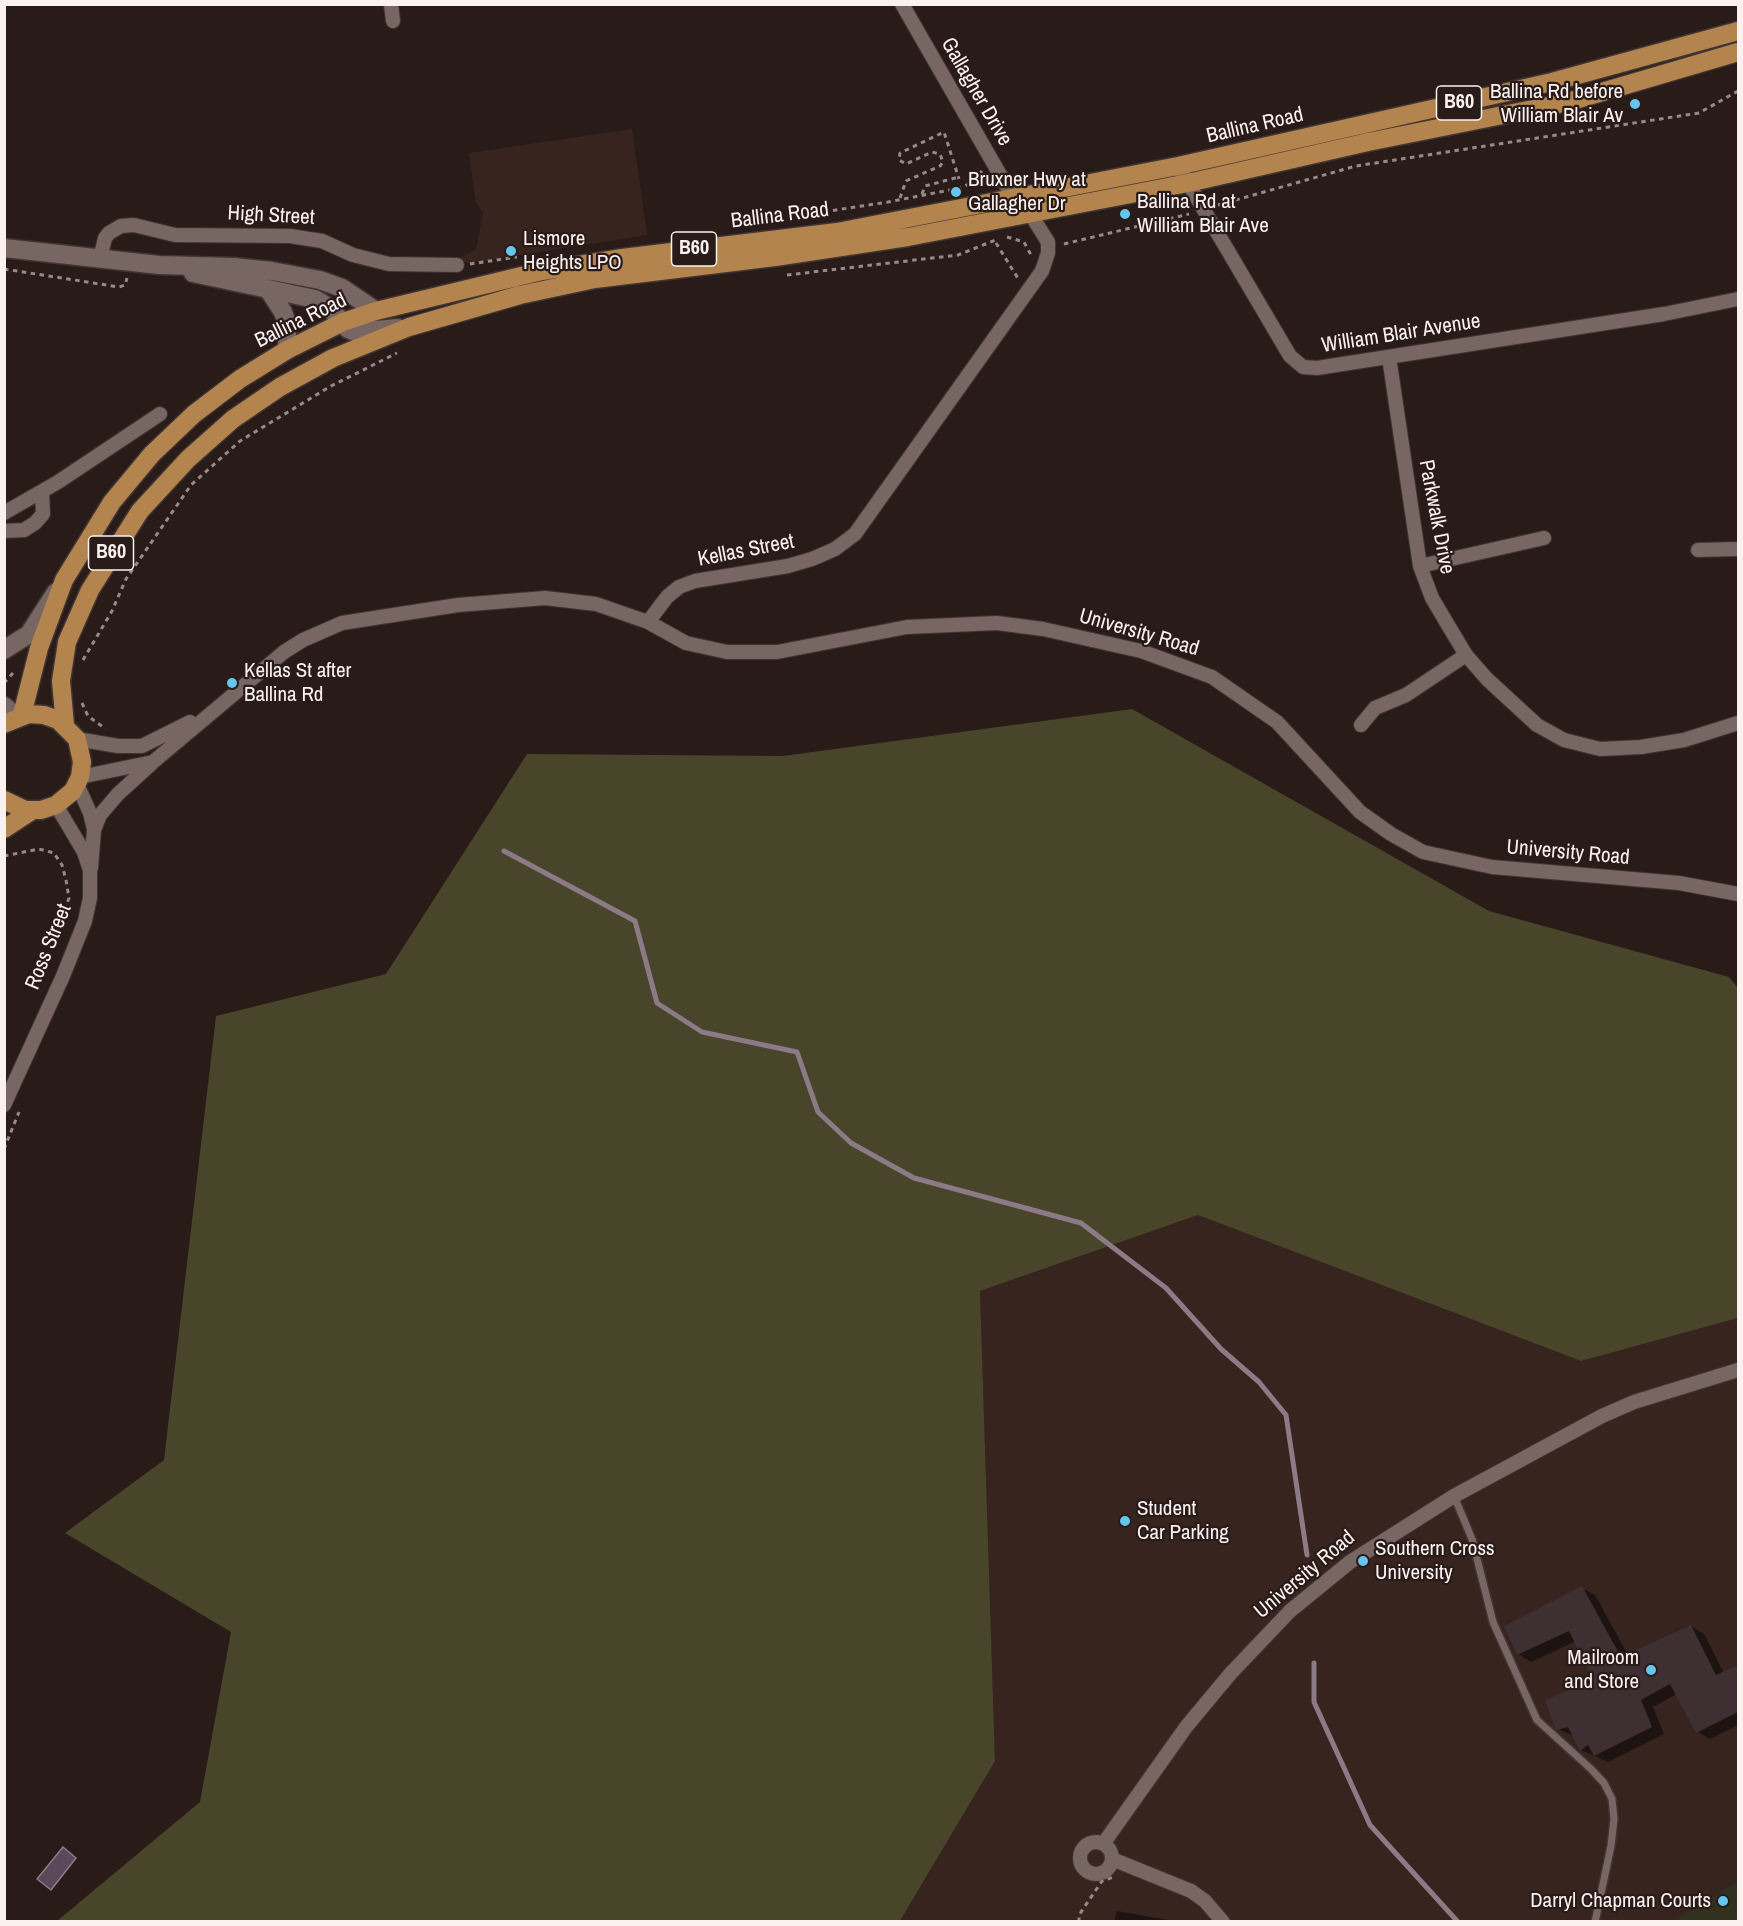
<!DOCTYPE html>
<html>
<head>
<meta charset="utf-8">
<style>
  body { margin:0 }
  #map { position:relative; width:1743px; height:1926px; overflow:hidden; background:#291b18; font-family:"Archivo Narrow",sans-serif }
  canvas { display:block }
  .frame { position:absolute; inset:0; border:6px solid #fbf2ef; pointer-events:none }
</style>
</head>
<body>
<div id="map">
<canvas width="1743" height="1926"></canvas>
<div class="frame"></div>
</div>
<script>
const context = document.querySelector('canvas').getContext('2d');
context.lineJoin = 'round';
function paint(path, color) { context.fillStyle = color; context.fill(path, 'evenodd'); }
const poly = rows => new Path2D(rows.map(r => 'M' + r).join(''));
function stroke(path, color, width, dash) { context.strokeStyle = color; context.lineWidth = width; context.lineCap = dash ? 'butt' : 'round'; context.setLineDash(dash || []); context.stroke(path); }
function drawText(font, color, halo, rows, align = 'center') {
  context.font = font + ' "Archivo Narrow",sans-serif'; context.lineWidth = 4.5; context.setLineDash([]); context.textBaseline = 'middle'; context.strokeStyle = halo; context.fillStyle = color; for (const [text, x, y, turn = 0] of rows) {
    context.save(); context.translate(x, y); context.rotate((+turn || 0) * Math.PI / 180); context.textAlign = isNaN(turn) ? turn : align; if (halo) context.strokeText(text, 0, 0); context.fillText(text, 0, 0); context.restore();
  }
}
paint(poly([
  [632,129,647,235,469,263,455,260,476,249,483,213,476,202,469,153],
  [1198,1215,1581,1361,1738,1318,1738,1921,900,1922,995,1761,980,1291]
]), '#38241f');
paint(poly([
  [1738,1881,1738,1921,1675,1921]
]), '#32301f');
paint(poly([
  [1132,709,1489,911,1729,977,1738,988,1738,1318,1581,1361,1198,1215,980,1291,995,1761,900,1921,57,1921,200,1802,231,1632,65,1533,164,1460,216,1016,386,974,527,754,783,756]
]), '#49452a');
const water = poly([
  [63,1847,76,1858,51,1890,37,1879,63,1847]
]);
paint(water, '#5d475b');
stroke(water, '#8c7a87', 1.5);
paint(poly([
  [1582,1588,1595,1595,1628,1655,1691,1626,1704,1634,1724,1673,1738,1666,1738,1725,1710,1739,1698,1732,1677,1694,1653,1707,1664,1734,1608,1762,1581,1750,1574,1736,1558,1729,1595,1680,1576,1641,1531,1662,1518,1654],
  [1117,1911,1179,1922,1114,1922]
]), '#0007');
stroke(poly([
  [504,851,635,921,657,1003,702,1032,797,1052,818,1112,851,1143,914,1178,1081,1223,1166,1288,1221,1349,1259,1382,1286,1415,1307,1555],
  [1314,1663,1314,1702,1370,1825,1458,1922]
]), '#8c7a87', 5);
paint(poly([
  [1582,1586,1621,1657,1691,1625,1716,1675,1738,1665,1738,1712,1696,1733,1670,1684,1641,1700,1652,1727,1594,1756,1588,1745,1580,1751,1568,1727,1557,1730,1555,1728,1545,1700,1593,1680,1569,1631,1517,1655,1504,1626]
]), '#3e2f33');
const lane = poly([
  [1454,1496,1472,1539,1493,1622,1537,1720,1591,1769,1604,1783,1612,1799,1614,1819,1611,1846,1595,1922]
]);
const street = poly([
  [391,4,393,21],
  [902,4,1014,199],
  [1178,166,1290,356,1303,367,1317,368,1664,314,1738,299],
  [100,259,105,238,109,233,121,226,134,225,175,235,290,236,322,241,353,255,389,264,457,265],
  [1389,357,1420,566,1432,598,1448,625,1466,655,1487,679,1537,725,1564,740,1600,749,1641,747,1684,740,1738,723],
  [4,513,58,482,160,414],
  [4,531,24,530,35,523,43,514,42,492],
  [1698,550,1738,549],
  [1420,566,1544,538],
  [648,622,667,597,679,587,695,581,788,566,812,559,835,549,855,534,1042,271,1048,253,1048,242,1031,215],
  [1361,725,1375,708,1406,695,1466,655],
  [77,739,118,746,142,746,190,722],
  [80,777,153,762,284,652,303,640,342,623,458,605,545,598,596,604,648,622,686,643,727,652,777,652,907,627,997,623,1043,629,1141,651,1212,677,1277,722,1360,812,1391,834,1423,852,1492,867,1679,883,1738,894],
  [77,784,90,813,94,829],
  [91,868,94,830,100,815,118,794,152,763],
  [4,1105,63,976,85,921,90,898,90,870,84,852,56,805],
  '1080 1858a16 16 0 1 1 32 0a16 16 0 1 1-32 0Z',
  [1103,1844,1186,1727,1231,1673,1290,1611,1350,1562,1454,1496,1602,1416,1634,1402,1738,1370],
  [1112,1859,1191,1891,1205,1901,1223,1922]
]);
const secondary = poly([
  [4,248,159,265,234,267,272,271,320,280,342,288,376,311],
  [193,273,315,299,330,308,348,329,355,332,398,328],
  [268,289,283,312,287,323,287,350],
  [4,650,29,634,56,592],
  [4,706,16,717]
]);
const primary = poly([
  [22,715,39,648,64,580,112,502,152,454,194,414,240,379,287,350,343,322,376,311,542,271,622,258,837,232,1178,166,1552,82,1738,31],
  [4,724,29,714,44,715,58,720,77,739,82,762,80,777,73,791,56,805,41,810,25,810,4,800],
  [65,725,61,681,67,642,90,590,140,511,188,459,233,419,280,387,333,358,409,327,520,295,595,279,775,257,908,237,1188,183,1368,142,1568,102,1738,52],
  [4,829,33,810]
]);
stroke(lane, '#403533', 10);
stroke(street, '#403533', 16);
stroke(secondary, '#403533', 21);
stroke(primary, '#403533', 21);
stroke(poly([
  [922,194,925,186,959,177],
  [900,198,906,181,940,166,943,162,940,154,932,152,906,164,899,160,900,153,944,132,959,179],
  [1218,205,1356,166,1699,113,1738,91],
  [744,224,888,202,960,188,971,183,982,171],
  [1007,237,1024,242,1031,255],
  [996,243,1019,280],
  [1064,244,1189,214],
  [470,264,517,257],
  [4,269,119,287,125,285,127,278],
  [787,275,958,255,998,239],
  [83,660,112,611,126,579,191,485,240,441,331,386,397,353],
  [4,683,13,673],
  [82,703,88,716,103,727],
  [4,856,39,849,54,853,62,865,66,880,69,898,65,910],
  [4,1149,19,1112],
  [1079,1922,1079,1915,1102,1881,1114,1877]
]), '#958a87', 3, [4.5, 4.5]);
stroke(lane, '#776662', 7);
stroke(street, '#776662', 14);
stroke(secondary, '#776662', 18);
stroke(primary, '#b4844e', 18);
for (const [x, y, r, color] of [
  [1635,104,6,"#65c5ee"],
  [956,192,6,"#65c5ee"],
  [1125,214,6,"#65c5ee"],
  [511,251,6,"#65c5ee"],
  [232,683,6,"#65c5ee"],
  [1125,1521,6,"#65c5ee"],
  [1363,1561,6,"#65c5ee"],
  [1651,1670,6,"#65c5ee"],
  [1723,1901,6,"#65c5ee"]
]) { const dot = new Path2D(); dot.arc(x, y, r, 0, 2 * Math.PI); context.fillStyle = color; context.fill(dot); stroke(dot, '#291b18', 2); }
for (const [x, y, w] of [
  [1459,103,45],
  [694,249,45],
  [111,553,45]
]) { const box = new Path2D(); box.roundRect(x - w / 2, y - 17, w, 34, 4.5); context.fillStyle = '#291b18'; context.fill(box); stroke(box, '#fbf2ef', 1.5); }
drawText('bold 20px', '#fbf2ef', null, [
  ["B60",1459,103],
  ["B60",694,249],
  ["B60",111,553]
]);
drawText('21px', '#fbf2ef', '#291b18', [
  ["Gallagher Drive",976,92,60],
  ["Ballina Road",1255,126,-13],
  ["High Street",271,216,3],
  ["Ballina Road",780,216,-7],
  ["Ballina Road",301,321,-26],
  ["William Blair Avenue",1401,334,-9],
  ["Parkwalk Drive",1436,517,79],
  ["Kellas Street",746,551,-11],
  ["University Road",1139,633,16],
  ["University Road",1568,853,5],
  ["Ross Street",49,947,-68],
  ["University Road",1305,1575,-40]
]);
drawText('21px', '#fbf2ef', '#291b18', [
  ["Ballina Rd before",1623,92,"right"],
  ["William Blair Av",1623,116,"right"],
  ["Bruxner Hwy at",968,180],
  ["Gallagher Dr",968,204],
  ["Ballina Rd at",1137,202],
  ["William Blair Ave",1137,226],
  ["Lismore",523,239],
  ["Heights LPO",523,263],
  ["Kellas St after",244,671],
  ["Ballina Rd",244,695],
  ["Student",1137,1509],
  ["Car Parking",1137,1533],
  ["Southern Cross",1375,1549],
  ["University",1375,1573],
  ["Mailroom",1639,1658,"right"],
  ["and Store",1639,1682,"right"],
  ["Darryl Chapman Courts",1711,1901,"right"]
], 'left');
</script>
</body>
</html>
